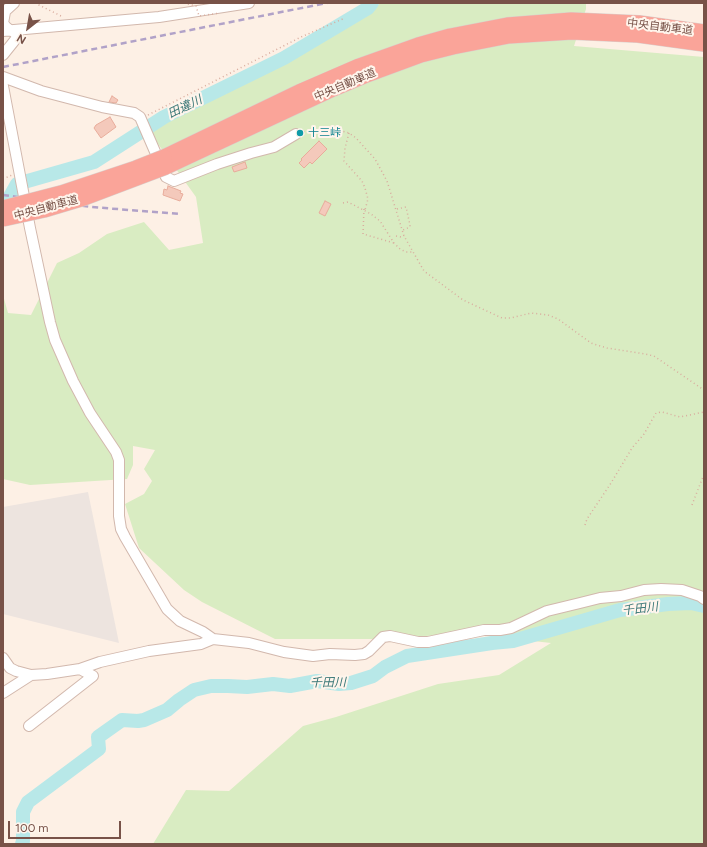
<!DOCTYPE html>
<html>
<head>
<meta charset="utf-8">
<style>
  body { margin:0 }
  #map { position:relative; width:707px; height:847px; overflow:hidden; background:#fdf0e5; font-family:Figtree,sans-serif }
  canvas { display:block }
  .frame { position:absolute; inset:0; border:4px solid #785248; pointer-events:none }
  .north { position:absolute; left:8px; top:8px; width:40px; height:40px; -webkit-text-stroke:3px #fff5ec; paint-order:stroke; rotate:211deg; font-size:11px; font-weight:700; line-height:16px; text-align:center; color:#785248 }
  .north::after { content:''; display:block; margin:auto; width:14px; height:18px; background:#785248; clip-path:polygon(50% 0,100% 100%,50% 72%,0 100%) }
  .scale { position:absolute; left:8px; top:821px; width:113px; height:18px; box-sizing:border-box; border:2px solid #785248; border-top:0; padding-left:5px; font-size:12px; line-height:14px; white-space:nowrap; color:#785248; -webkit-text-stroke:3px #fff5ec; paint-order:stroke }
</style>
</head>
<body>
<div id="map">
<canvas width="707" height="847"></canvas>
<div class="frame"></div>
<div class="north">N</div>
<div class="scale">100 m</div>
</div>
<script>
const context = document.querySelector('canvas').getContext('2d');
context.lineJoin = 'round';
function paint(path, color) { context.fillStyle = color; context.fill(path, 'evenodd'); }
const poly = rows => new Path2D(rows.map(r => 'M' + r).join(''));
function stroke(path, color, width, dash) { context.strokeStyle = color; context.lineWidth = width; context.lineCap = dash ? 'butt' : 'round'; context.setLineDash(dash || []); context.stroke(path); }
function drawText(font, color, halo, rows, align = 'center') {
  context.font = font + ' Figtree,"Noto Sans JP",sans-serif'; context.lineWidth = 4; context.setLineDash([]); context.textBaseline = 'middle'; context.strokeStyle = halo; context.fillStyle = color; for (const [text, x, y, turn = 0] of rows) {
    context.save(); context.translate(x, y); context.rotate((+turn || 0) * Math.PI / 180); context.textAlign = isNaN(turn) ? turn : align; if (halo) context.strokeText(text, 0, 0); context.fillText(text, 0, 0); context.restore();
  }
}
paint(poly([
  [88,492,119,643,3,614,3,507]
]), '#ede4df');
paint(poly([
  [380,3,586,3,586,9,574,46,704,57,704,844,153,844,186,790,229,791,303,726,336,717,438,684,499,675,551,643,480,635,420,636,386,639,275,639,202,602,184,590,139,548,125,504,144,494,152,481,144,469,155,450,133,446,133,465,127,479,30,485,3,479,3,295,8,313,31,315,57,263,79,253,107,234,144,222,169,250,203,243,196,197,148,130,186,110,289,61,373,11]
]), '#d9ecc2');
stroke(poly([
  [3,209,17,184,94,162,164,117,284,58,368,8,372,3],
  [22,844,23,841,23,812,28,802,99,749,98,737,122,720,138,721,144,720,167,710,179,700,194,690,211,686,228,686,247,687,273,684,290,686,317,681,339,684,351,683,373,676,385,667,407,656,492,643,513,641,620,610,668,604,691,603,704,606]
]), '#b8e8e8', 14);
const building = poly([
  [112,96,118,100,116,103,109,102,112,96],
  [110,117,116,127,101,138,94,128,96,125,110,117],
  [319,141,327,149,312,164,310,162,304,168,299,163,302,160,301,159,319,141],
  [245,162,247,168,234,172,232,167,245,162],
  [168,186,181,191,180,193,183,194,180,201,163,195,164,189,167,190,168,186],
  [325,201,331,204,325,216,319,213,325,201]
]);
paint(building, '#f4c9bb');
stroke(building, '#e8ac9b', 1);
const minor = poly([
  [5,12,3,23,6,27,11,31],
  [3,13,14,3],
  [3,31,159,17,249,3],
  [3,55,15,40,19,30],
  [3,77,41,91,102,107,134,113,140,117,166,177,174,181,217,164,251,153,274,147,296,134],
  [3,86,30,228,50,322,55,340,73,381,90,413,116,452,119,460,119,516,121,529,125,537,167,609,180,621,203,632,213,639,249,643,284,652,313,656,330,654,355,655,364,654,369,651,383,637,390,636,418,642,428,642,484,630,500,630,511,628,547,611,580,603,600,598,621,596,644,590,661,589,682,590,700,596,704,599],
  [3,658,10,668,16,671,31,675,47,674,80,669,100,662,149,651,201,644,213,639],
  [3,693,31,675],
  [29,726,93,676,80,669]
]);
const highway = poly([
  [164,157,299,92,359,66,418,45,450,36,507,25,571,20,639,23,704,32],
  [166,167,333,89,364,76,421,55,453,47,509,36,572,32,638,35,704,44]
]);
stroke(minor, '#d2b8ad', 12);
stroke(highway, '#d9cfcc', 16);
stroke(poly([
  [35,3,63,17],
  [148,115,301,37,345,18],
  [304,132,315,130,334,129,349,133,356,138,375,159,387,181,404,236,424,271,463,300,502,318,511,318,531,313,548,315,558,319,591,343,597,345,607,348,645,354,654,356,704,390],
  [349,133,345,148,344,161,362,181,365,188,368,199,365,210],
  [3,179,12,175],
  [343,203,348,202,371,214,380,221,394,243,400,249,406,252,412,252],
  [364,209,363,234,394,243],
  [397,209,406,207,410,225,410,227,403,230],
  [396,236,401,237,404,236],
  [692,505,704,474],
  [585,525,587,519,611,483,632,448,644,434,656,413,662,412,680,417,704,412]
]), '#d9ac9e', 1.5, [1, 3]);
stroke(minor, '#fff', 10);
stroke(highway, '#faa499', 15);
stroke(poly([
  [3,67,327,3],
  [3,195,91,207,181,214]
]), '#b1a2c8', 2.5, [6, 4]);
const highwayBridge = poly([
  [3,208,61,193,136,168,164,157],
  [3,219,44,210,84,198,166,167]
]);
stroke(highwayBridge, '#d9cfcc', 16, []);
stroke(poly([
  [184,3,196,6,199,16,220,13]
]), '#d9ac9e', 1.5, [1, 3]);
stroke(highwayBridge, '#faa499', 15);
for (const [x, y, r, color] of [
  [300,133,4,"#0f9aa8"]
]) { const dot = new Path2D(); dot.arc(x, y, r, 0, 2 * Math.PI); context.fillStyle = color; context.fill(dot); stroke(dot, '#fff5ec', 1.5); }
drawText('11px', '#785248', '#fff5ec', [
  ["中央自動車道",660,27,7],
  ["中央自動車道",345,85,-23],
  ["中央自動車道",46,208,-15]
]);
drawText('11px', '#0d838f', '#fff5ec', [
  ["十三峠",308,133]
], 'left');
drawText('italic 12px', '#387676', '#fff5ec', [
  ["田違川",185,107,-26],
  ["千田川",640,609,-7],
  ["千田川",328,683,-1]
]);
</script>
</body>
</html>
